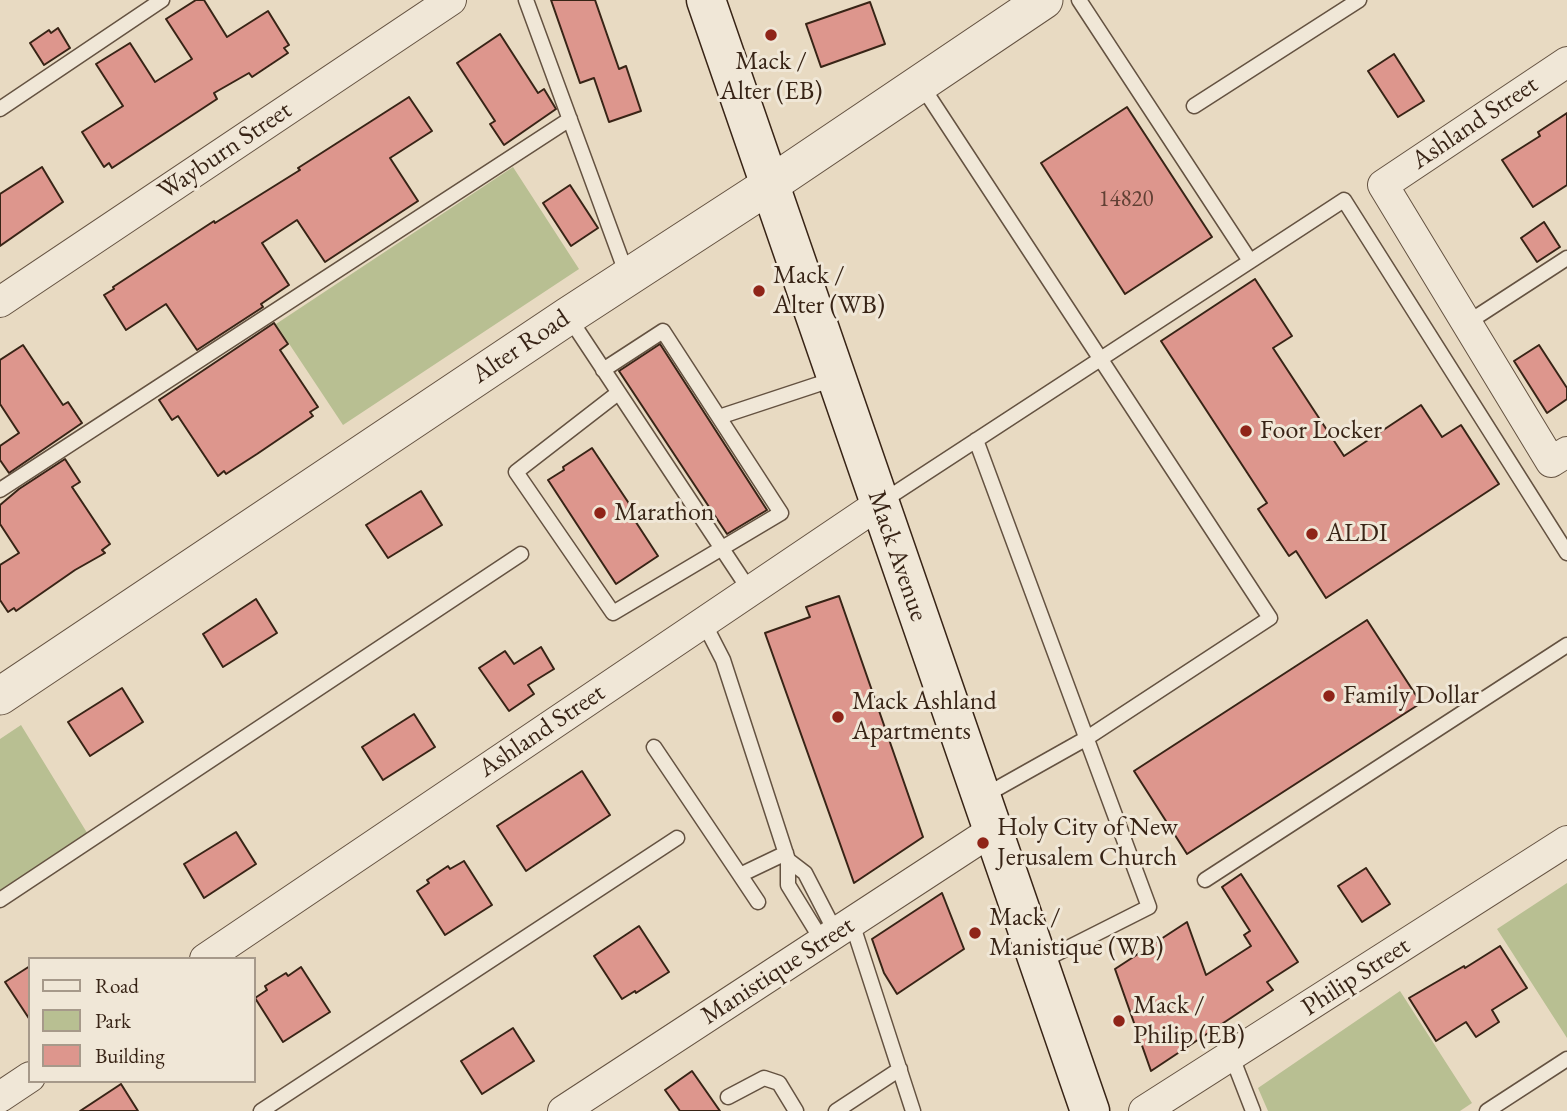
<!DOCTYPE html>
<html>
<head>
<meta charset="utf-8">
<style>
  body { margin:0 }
  #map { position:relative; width:1567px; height:1111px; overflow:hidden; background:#e8dac2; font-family:"EB Garamond",serif }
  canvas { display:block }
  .legend { position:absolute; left:28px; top:957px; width:228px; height:126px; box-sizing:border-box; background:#f0e7d7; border:2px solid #a6998a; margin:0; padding:9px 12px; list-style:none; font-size:21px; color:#382416 }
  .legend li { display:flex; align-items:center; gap:14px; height:35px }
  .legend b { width:35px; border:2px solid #a6998a }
</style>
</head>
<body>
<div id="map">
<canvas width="1567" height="1111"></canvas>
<ul class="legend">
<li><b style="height:9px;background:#f0e7d7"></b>Road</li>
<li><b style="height:19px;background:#b8bf92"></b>Park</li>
<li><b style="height:19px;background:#dd968d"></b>Building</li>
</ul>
</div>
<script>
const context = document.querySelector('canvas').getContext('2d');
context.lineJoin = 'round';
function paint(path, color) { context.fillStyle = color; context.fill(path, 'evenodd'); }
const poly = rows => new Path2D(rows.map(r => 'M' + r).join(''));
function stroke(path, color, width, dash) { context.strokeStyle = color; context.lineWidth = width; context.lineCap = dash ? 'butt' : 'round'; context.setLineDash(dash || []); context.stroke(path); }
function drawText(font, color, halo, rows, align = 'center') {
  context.font = font + ' "EB Garamond",serif'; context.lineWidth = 6; context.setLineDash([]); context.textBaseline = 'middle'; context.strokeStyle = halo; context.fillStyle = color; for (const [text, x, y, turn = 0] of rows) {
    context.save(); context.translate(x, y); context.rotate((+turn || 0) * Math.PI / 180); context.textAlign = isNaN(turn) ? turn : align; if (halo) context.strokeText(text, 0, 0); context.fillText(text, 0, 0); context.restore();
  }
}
paint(poly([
  [513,167,579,269,343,425,276,324],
  [21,725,89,836,0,893,0,739],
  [1567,883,1567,1038,1497,929],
  [1400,991,1472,1103,1460,1111,1268,1111,1258,1088]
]), '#b8bf92');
const building = poly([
  [196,0,204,0,227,37,268,11,289,45,284,48,288,53,252,77,249,73,214,93,217,99,112,168,109,163,104,167,82,132,123,106,96,64,130,43,155,82,192,59,166,19,196,0],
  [551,0,595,0,619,69,626,66,641,111,609,122,594,78,580,83,551,0],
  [870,2,885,44,821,67,806,24,870,2],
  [58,28,70,48,44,65,30,43,49,30,51,33,58,28],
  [500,34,538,93,544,89,556,109,504,145,490,124,495,121,457,63,500,34],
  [1394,54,1424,101,1398,117,1368,71,1394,54],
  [409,97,432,131,390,158,418,201,325,262,297,220,262,243,289,285,261,304,263,307,197,350,166,304,126,330,104,295,114,289,113,287,214,221,215,223,300,170,298,168,409,97],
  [1127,107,1212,237,1125,294,1041,163,1127,107],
  [1567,113,1567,185,1533,207,1502,160,1540,136,1538,132,1567,113],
  [42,167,63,202,0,246,0,194,42,167],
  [570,185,598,228,571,246,543,203,570,185],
  [1544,222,1560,247,1537,262,1521,238,1544,222],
  [1255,279,1292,336,1273,348,1344,456,1421,405,1442,437,1461,425,1499,484,1326,598,1296,551,1289,556,1258,509,1267,503,1161,341,1255,279],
  [274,323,288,344,280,350,318,407,310,412,313,416,257,454,226,474,224,471,218,476,178,416,172,420,159,400,274,323],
  [660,344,767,510,727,534,619,371,660,344],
  [23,345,63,405,68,402,82,423,9,473,0,460,0,446,19,433,0,404,0,360,23,345],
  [1539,345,1567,388,1567,399,1547,413,1514,361,1539,345],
  [592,448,630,505,628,510,658,556,616,584,548,480,564,470,563,467,592,448],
  [65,459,80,482,72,487,110,544,102,550,105,553,75,570,16,611,14,608,8,612,0,600,0,565,19,553,0,524,0,505,19,489,65,459],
  [421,491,442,525,388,558,366,525,421,491],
  [839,596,923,837,854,883,765,633,810,617,806,607,839,596],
  [256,599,277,633,223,667,203,634,256,599],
  [1367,620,1421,703,1187,854,1134,771,1367,620],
  [541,647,554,669,528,685,534,694,509,711,479,668,505,651,514,664,541,647],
  [122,688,143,722,90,756,68,722,122,688],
  [414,714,435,747,383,780,362,747,414,714],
  [582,771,610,815,526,871,497,826,582,771],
  [236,832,256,864,204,898,184,864,236,832],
  [464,861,492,905,445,935,417,891,429,883,427,880,448,866,450,869,464,861],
  [1366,868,1390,904,1362,922,1338,886,1366,868],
  [1241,874,1298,962,1267,982,1273,990,1151,1071,1115,969,1187,922,1206,975,1251,946,1244,935,1250,931,1222,887,1241,874],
  [942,893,964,949,897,994,884,973,872,939,942,893],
  [639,926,669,972,636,993,635,991,622,999,594,956,639,926],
  [1500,946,1527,988,1492,1010,1499,1022,1476,1037,1466,1022,1436,1041,1409,998,1464,966,1465,968,1500,946],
  [30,966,30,1020,5,982,30,966],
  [301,967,330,1012,283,1042,255,998,267,990,265,986,286,973,288,976,301,967],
  [513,1028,534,1061,482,1094,461,1061,513,1028],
  [692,1071,720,1111,680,1111,665,1090,692,1071],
  [121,1084,138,1111,80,1111,121,1084]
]);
paint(building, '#dd968d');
stroke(building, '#382416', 2);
const service = poly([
  [526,0,627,275],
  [1079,0,1250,261],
  [920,83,1270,618,1087,738,982,797],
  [1194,106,1359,0],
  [0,109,162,0],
  [568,316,750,591],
  [1467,323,1567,258],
  [603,370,663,331,781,513,613,613,516,472,618,393],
  [719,417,834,379],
  [976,440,1149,907,1040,962],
  [0,490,570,119],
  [880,503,1344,200,1567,553],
  [704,623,723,660,788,860],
  [654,747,740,875,786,853],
  [740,875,758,902],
  [1205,880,1567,645],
  [0,900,521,554],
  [852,923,913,1111],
  [823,942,788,885,788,860,805,873,836,933],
  [1232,1057,1253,1111],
  [728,1097,764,1078,779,1083,796,1111],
  [261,1111,677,838],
  [836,1111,900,1069],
  [1487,1111,1567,1059]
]);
const minor = poly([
  [1567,62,1383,185,1551,462,1567,452],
  [0,302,451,0],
  [205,959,879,504],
  [0,1097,30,1077],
  [563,1111,993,830],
  [1144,1111,1567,841]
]);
const tertiary = poly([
  [0,696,568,316,771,184,1044,0]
]);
const secondary = poly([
  [706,0,1090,1111]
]);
stroke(service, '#645241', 17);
stroke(minor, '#645241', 32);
stroke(tertiary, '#645241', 39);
stroke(secondary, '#382416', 41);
stroke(service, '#f0e7d7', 14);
stroke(minor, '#f0e7d7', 30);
stroke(tertiary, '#f0e7d7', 37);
stroke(secondary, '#f0e7d7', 38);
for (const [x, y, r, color] of [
  [771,35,7,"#8f2418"],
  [759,291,7,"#8f2418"],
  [1246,431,7,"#8f2418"],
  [600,513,7,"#8f2418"],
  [1312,534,7,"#8f2418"],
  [1329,696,7,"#8f2418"],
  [838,717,7,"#8f2418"],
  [983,843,7,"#8f2418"],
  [975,933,7,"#8f2418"],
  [1119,1021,7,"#8f2418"]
]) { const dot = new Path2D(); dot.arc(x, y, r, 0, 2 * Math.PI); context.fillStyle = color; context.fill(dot); stroke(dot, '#f0e7d7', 2.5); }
drawText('23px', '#614034', null, [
  ["14820",1126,200]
]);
drawText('26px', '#382416', '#f0e7d7', [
  ["Mack /",771,62,"center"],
  ["Alter (EB)",771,92,"center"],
  ["Mack /",773,276],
  ["Alter (WB)",773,306],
  ["Foor Locker",1260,431],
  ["Marathon",614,513],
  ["ALDI",1326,534],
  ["Family Dollar",1343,696],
  ["Mack Ashland",852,702],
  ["Apartments",852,732],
  ["Holy City of New",997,828],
  ["Jerusalem Church",997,858],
  ["Mack /",989,918],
  ["Manistique (WB)",989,948],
  ["Mack /",1133,1006],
  ["Philip (EB)",1133,1036]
], 'left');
drawText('26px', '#382416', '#f0e7d7', [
  ["Ashland Street",1475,123,-34],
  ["Wayburn Street",225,151,-34],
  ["Alter Road",521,347,-34],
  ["Mack Avenue",897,556,71],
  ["Ashland Street",542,731,-34],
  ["Manistique Street",778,971,-33],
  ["Philip Street",1356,977,-33]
]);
</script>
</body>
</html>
